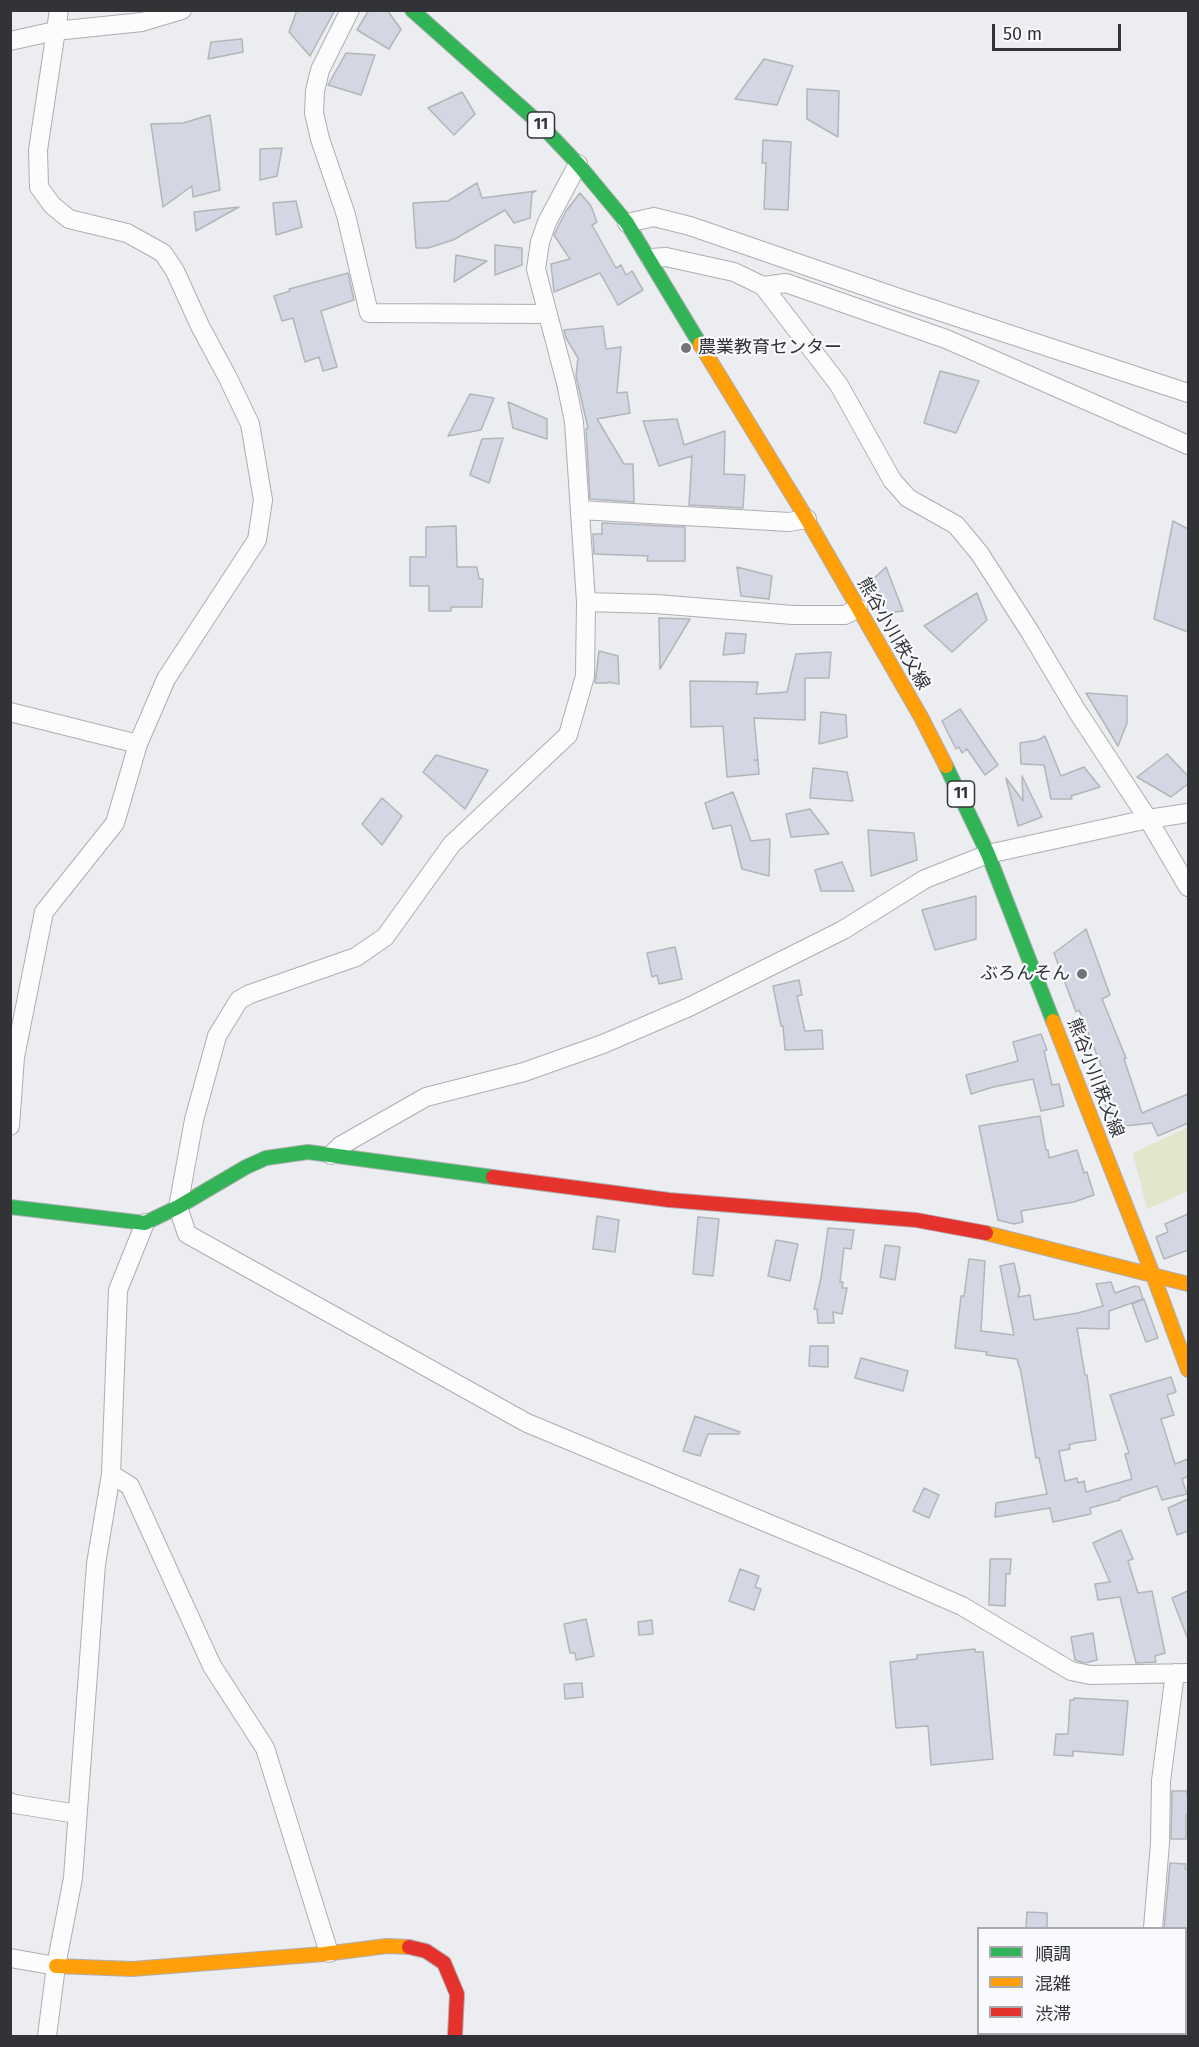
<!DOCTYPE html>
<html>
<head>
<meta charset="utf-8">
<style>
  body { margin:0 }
  #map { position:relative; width:1199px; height:2047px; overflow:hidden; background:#ecedf1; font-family:"Fira Sans","Noto Sans JP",sans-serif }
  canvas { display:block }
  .frame { position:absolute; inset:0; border:12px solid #323336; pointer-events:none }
  .legend { position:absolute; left:977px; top:1927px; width:210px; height:108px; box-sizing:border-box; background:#f8fafe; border:2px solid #a9aaae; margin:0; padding:8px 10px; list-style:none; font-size:18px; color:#323336 }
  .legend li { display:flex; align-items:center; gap:12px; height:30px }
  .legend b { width:30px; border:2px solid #a9aaae }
  .scale { position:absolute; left:992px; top:24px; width:129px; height:27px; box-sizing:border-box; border:3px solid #323336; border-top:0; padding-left:8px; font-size:18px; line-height:21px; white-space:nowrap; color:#323336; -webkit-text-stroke:4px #f8fafe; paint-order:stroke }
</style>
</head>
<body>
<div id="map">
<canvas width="1199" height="2047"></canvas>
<div class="frame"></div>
<ul class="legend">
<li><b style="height:8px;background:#30b455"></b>順調</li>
<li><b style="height:8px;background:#ff9f0a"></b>混雑</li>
<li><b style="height:8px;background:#e5322d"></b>渋滞</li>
</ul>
<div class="scale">50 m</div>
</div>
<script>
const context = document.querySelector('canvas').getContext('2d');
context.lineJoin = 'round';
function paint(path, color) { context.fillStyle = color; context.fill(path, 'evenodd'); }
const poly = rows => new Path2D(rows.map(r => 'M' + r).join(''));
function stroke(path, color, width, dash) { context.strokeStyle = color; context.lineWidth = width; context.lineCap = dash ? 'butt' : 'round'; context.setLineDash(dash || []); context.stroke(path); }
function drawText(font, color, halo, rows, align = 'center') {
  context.font = font + ' "Fira Sans","Noto Sans JP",sans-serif'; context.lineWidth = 4.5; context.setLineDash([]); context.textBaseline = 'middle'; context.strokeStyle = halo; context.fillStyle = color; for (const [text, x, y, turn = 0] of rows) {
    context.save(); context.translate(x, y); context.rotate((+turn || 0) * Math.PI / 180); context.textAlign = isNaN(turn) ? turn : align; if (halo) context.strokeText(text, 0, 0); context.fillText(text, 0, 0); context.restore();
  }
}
paint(poly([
  [1188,1127,1188,1191,1147,1209,1133,1153]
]), '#e3e5cd');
const building = poly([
  [297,10,335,10,310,56,289,32,297,10],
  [369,10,387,10,401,29,389,49,357,30,369,10],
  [242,39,243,52,208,59,211,42,242,39],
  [346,53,375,55,361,95,328,85,346,53],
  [764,59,793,66,777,105,735,99,764,59],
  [807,89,839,91,838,137,807,119,807,89],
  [462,92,475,114,454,135,428,108,462,92],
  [210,115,220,190,193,197,192,186,163,207,151,124,183,123,210,115],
  [763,140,791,142,788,210,764,209,766,163,762,163,763,140],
  [282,148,277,176,260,180,260,149,282,148],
  [477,183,482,198,536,191,532,193,530,218,514,223,505,210,453,240,428,248,416,248,413,203,448,201,477,183],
  [580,193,591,206,597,222,592,225,616,268,621,265,626,275,632,271,643,290,618,305,600,273,554,292,551,264,570,259,554,235,566,211,580,193],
  [296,201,302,227,276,235,273,203,296,201],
  [239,207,196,231,194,212,239,207],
  [495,245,522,248,522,265,495,275,495,245],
  [456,255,487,261,454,282,456,255],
  [348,273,354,300,321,311,337,367,323,371,319,357,305,362,293,318,282,321,274,296,290,291,289,289,348,273],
  [603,326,606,349,621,347,617,393,627,392,630,413,597,419,624,464,633,464,634,502,590,499,586,429,588,428,576,376,578,358,566,338,564,330,603,326],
  [940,371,979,381,956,433,924,423,940,371],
  [470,394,494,398,481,430,448,436,470,394],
  [508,402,547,419,547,439,513,428,508,402],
  [677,419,684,445,725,431,724,474,745,475,743,508,689,505,692,456,659,466,643,421,677,419],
  [503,438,489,483,470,475,482,439,503,438],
  [1173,521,1188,529,1188,632,1154,619,1173,521],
  [602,523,685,527,685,561,647,561,648,556,594,554,593,534,602,534,602,523],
  [456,526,457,567,477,567,479,579,483,579,482,607,451,607,451,611,429,611,429,586,410,586,410,557,426,557,426,527,456,526],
  [737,567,772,576,769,599,741,596,737,567],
  [886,567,903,611,881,614,865,587,886,567],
  [977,593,987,620,952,652,924,626,977,593],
  [659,618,690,619,660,669,659,618],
  [726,633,746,634,744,653,723,655,726,633],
  [599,651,618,656,619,684,608,682,608,683,595,683,599,651],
  [831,652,829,678,805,678,805,720,754,718,758,760,754,760,758,761,759,774,727,777,723,726,691,727,690,681,758,682,756,694,787,692,796,654,831,652],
  [1086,693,1127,696,1127,723,1118,746,1086,693],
  [960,709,998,765,985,775,967,749,962,753,959,747,956,749,942,721,960,709],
  [821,712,846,715,847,737,819,744,821,712],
  [1045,736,1061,776,1084,767,1100,787,1071,796,1072,799,1051,799,1044,765,1021,764,1020,743,1038,740,1045,736],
  [1167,754,1188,776,1188,784,1171,797,1137,777,1167,754],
  [436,755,488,770,465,809,423,772,436,755],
  [813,768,847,772,853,801,810,798,813,768],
  [1022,776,1042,817,1018,826,1006,778,1023,801,1022,776],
  [733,792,751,841,770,839,769,876,742,869,731,825,713,829,705,803,733,792],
  [382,798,402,816,382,845,362,824,382,798],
  [810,809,829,834,791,837,786,814,810,809],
  [868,830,914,833,917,860,871,876,868,830],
  [842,862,854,891,821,891,815,870,842,862],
  [976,896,976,939,935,950,922,910,976,896],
  [1086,929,1110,995,1102,999,1126,1058,1124,1059,1142,1113,1188,1094,1188,1123,1158,1136,1152,1123,1115,1127,1100,1094,1111,1090,1079,1010,1076,1012,1054,953,1086,929],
  [675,947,682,979,659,984,657,975,652,977,647,953,675,947],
  [799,980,802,995,797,996,805,1031,822,1030,823,1049,785,1050,783,1026,781,1026,773,986,799,980],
  [1041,1034,1047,1050,1044,1051,1052,1085,1059,1084,1064,1106,1041,1111,1033,1079,993,1087,971,1094,966,1075,1018,1061,1013,1042,1041,1034],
  [1040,1116,1046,1150,1048,1150,1049,1158,1077,1150,1084,1173,1087,1172,1094,1195,1074,1202,1021,1211,1023,1222,1014,1224,998,1220,979,1126,1040,1116],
  [1188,1214,1188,1250,1164,1259,1156,1237,1168,1232,1165,1224,1188,1214],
  [597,1216,619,1220,615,1252,593,1249,597,1216],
  [698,1217,719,1219,713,1276,693,1274,698,1217],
  [828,1228,854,1230,851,1249,844,1248,840,1282,843,1282,842,1288,847,1288,842,1314,833,1312,834,1323,818,1323,817,1309,814,1309,821,1278,828,1228],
  [776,1240,798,1244,790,1281,768,1276,776,1240],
  [885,1245,900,1247,895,1280,880,1277,885,1245],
  [969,1259,985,1261,981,1331,1014,1335,1000,1266,1014,1263,1020,1290,1018,1297,1030,1295,1034,1320,1078,1313,1103,1306,1096,1284,1111,1282,1115,1293,1135,1286,1139,1287,1143,1299,1109,1311,1109,1329,1077,1328,1085,1375,1087,1375,1096,1440,1075,1443,1069,1445,1070,1449,1059,1451,1065,1481,1077,1478,1078,1483,1084,1481,1086,1492,1132,1479,1125,1454,1129,1453,1110,1395,1171,1377,1176,1392,1167,1395,1174,1415,1161,1419,1175,1464,1188,1459,1188,1476,1182,1479,1187,1494,1162,1500,1157,1486,1120,1498,1120,1500,1090,1508,1091,1514,1053,1522,1050,1508,995,1517,996,1503,1047,1494,1039,1458,1036,1458,1020,1367,1019,1367,1017,1359,986,1355,987,1352,955,1348,961,1296,964,1296,969,1259],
  [1144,1299,1158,1338,1146,1342,1132,1304,1144,1299],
  [810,1346,828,1346,828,1367,809,1366,810,1346],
  [861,1358,908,1371,903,1391,855,1378,861,1358],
  [695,1416,740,1432,739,1434,708,1434,700,1456,683,1451,695,1416],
  [924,1488,939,1495,929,1518,913,1511,924,1488],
  [1188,1499,1188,1531,1177,1535,1168,1508,1188,1499],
  [1121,1530,1133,1559,1128,1561,1138,1593,1152,1591,1165,1653,1155,1656,1156,1662,1136,1663,1120,1597,1098,1600,1095,1584,1110,1582,1093,1543,1121,1530],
  [990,1559,1011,1559,1010,1574,1006,1574,1005,1606,989,1605,990,1559],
  [740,1569,759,1576,755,1587,761,1589,754,1610,729,1601,740,1569],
  [1188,1591,1188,1636,1187,1637,1172,1598,1188,1591],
  [586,1619,594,1656,576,1660,575,1653,570,1653,564,1624,586,1619],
  [652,1620,653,1634,639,1635,638,1622,652,1620],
  [1093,1633,1097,1660,1085,1663,1075,1660,1071,1637,1093,1633],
  [975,1649,975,1652,983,1652,993,1759,931,1765,928,1726,896,1728,890,1662,917,1659,917,1655,975,1649],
  [582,1683,583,1697,565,1699,564,1684,582,1683],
  [1074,1698,1128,1701,1123,1755,1073,1751,1073,1756,1054,1755,1056,1734,1068,1734,1070,1700,1074,1700,1074,1698],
  [1172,1791,1187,1791,1187,1795,1188,1795,1188,1815,1186,1815,1186,1839,1171,1839,1172,1791],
  [1170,1863,1186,1864,1185,1869,1188,1869,1188,1929,1164,1929,1170,1863],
  [1027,1912,1047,1913,1047,1929,1026,1929,1027,1912]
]);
paint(building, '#d2d7e3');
stroke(building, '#b4b5b8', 1.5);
const street = poly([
  [350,10,320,70,315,91,314,113,320,139,346,215,369,313,548,314],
  [10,41,55,31,142,22,182,10],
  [578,164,547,222,540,242,536,269,566,383,574,422,586,602,585,676,568,735,452,844,385,937,356,957,250,994,239,1000,217,1036,194,1120,178,1207,187,1234,527,1423,861,1562,962,1606,1071,1671,1090,1675,1188,1673],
  [627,223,654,217,690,226,899,298,1188,393],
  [650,258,666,257,734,272,763,286,839,385,892,480,908,498,956,525,980,554,1030,632,1077,711,1148,819,1188,887],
  [763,286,786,283,946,339,1188,445],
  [580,510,789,522,807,519],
  [586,602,656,604,793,615,845,615,858,608],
  [10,712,138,744],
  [10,1126,15,1057,44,912,115,823,138,744,166,679,257,540,263,500,250,424,228,378,200,326,175,271,163,253,127,233,69,219,52,205,39,187,38,150,59,10],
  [331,1155,340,1146,426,1097,524,1072,603,1044,689,1007,843,930,925,879,988,854,1148,819,1188,813],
  [111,1474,130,1486,212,1666,265,1748,329,1953],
  [10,1802,15,1804,77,1814],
  [1153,1928,1160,1843,1161,1781,1175,1673],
  [10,1958,56,1966],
  [47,2036,56,1966,73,1878,96,1564,111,1474,118,1290,145,1223],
  [1143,2036,1143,2034]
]);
const fast = poly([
  [412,10,539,123,578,164,627,223,700,344],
  [946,766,988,854,1053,1021],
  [10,1207,145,1223,178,1207,246,1167,266,1158,308,1152,493,1177]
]);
const slow = poly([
  [700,344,807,519,921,717,946,766],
  [1053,1021,1153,1275,1188,1370],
  [986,1233,1188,1284],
  [56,1966,132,1969,324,1954,387,1946,409,1947]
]);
const jam = poly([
  [493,1177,669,1200,916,1220,986,1233],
  [409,1947,426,1951,444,1963,457,1994,455,2036]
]);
stroke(street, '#adaeb1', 20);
stroke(fast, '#adaeb1', 16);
stroke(slow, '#adaeb1', 16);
stroke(jam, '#adaeb1', 16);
stroke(street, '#fcfcfd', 18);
stroke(fast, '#30b455', 14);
stroke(slow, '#ff9f0a', 14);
stroke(jam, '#e5322d', 14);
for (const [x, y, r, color] of [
  [686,348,6,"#737477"],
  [1082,974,6,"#737477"]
]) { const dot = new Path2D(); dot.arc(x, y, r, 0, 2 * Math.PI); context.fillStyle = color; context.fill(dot); stroke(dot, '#f8fafe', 2); }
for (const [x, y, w] of [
  [541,125,27],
  [961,794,27]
]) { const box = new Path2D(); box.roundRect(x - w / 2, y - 13, w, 26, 4.5); context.fillStyle = '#f8fafe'; context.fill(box); stroke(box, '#323336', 1.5); }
drawText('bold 16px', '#323336', null, [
  ["11",541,125],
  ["11",961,794]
]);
drawText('18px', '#323336', '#f8fafe', [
  ["農業教育センター",698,348],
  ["ぶろんそん",1070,974,"right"]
], 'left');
drawText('18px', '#323336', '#f8fafe', [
  ["熊谷小川秩父線",893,634,60],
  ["熊谷小川秩父線",1095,1078,69]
]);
</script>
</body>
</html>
